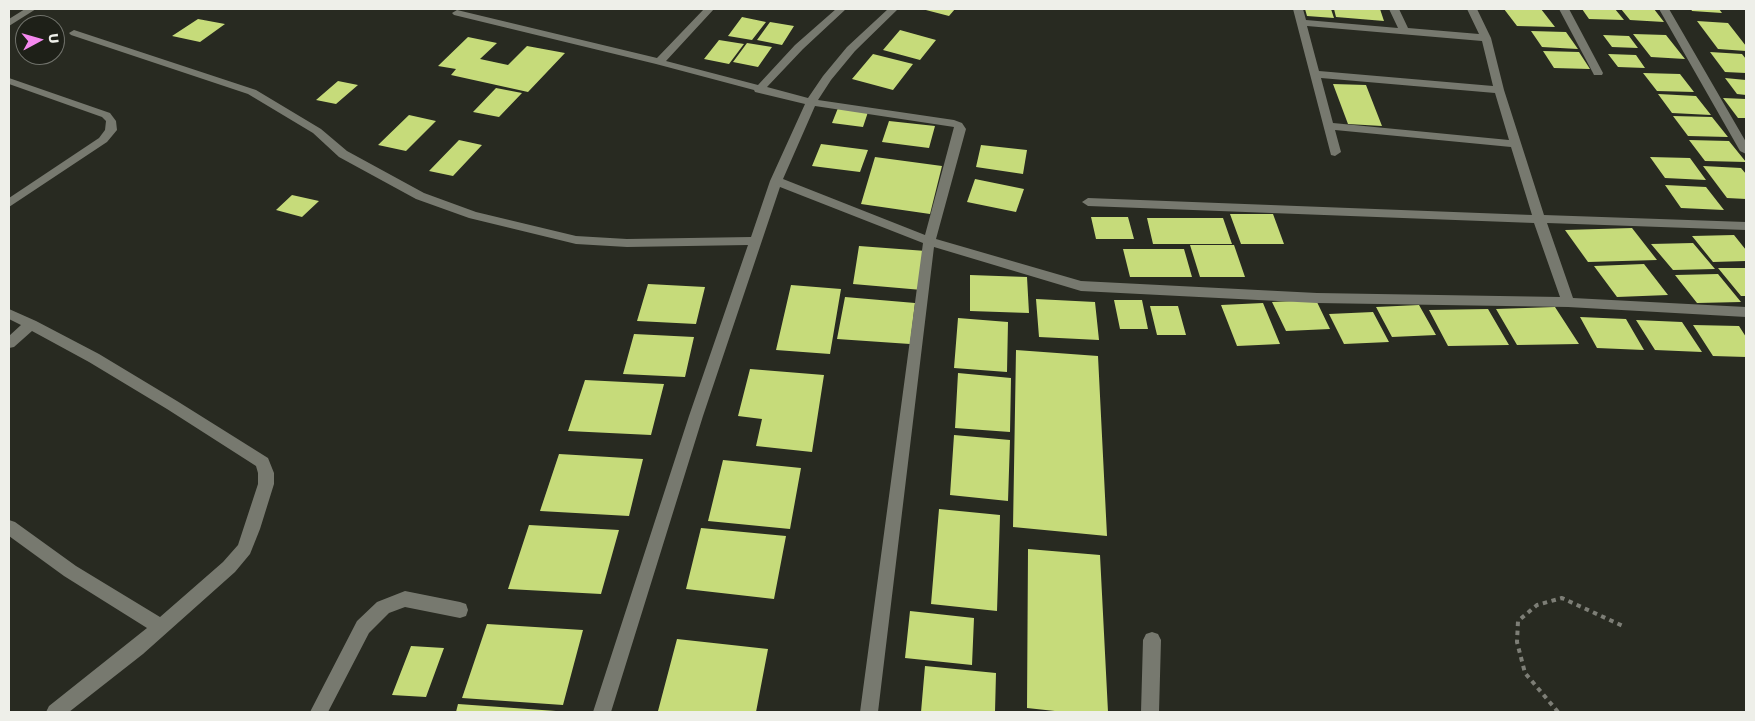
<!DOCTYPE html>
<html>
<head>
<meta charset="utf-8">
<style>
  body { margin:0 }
  #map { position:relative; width:1755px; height:721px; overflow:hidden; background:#282a21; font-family:"Work Sans",sans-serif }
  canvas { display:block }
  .frame { position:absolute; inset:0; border:10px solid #eeefe9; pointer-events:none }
  .north { position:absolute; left:15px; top:15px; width:50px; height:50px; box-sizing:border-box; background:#1e2018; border:1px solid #71736c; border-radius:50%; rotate:84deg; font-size:14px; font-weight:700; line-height:20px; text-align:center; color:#eeefe9 }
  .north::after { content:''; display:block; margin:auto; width:18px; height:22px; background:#f589ef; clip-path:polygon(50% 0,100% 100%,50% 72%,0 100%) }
</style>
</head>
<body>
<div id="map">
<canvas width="1755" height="721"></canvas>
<div class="frame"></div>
<div class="north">U</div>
</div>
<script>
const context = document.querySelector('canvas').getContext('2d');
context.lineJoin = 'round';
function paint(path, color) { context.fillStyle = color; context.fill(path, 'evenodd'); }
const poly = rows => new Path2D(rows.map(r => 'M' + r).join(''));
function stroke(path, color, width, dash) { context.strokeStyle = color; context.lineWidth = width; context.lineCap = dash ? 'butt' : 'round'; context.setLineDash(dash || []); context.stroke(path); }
paint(poly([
  [922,9,955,9,949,16],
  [1305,9,1331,9,1334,18,1307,16],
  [1334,9,1380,9,1384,21,1336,17],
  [1504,9,1541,9,1555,27,1517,26],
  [1582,9,1615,9,1624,20,1589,19],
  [1621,9,1654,9,1664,22,1630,20],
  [1691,9,1719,9,1722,13,1692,11],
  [742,17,766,22,752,40,728,36],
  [198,19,225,24,200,42,172,36],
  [1697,21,1728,23,1746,46,1746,51,1718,49],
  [770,22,794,26,782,45,757,40],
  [900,30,936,40,920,60,883,50],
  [1531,31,1566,32,1578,49,1542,47],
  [1633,34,1666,35,1685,59,1651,57],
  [1603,35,1629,36,1638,48,1612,47],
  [468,37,497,43,480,59,508,65,527,46,565,53,528,92,451,75,456,69,438,66],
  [719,40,744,44,729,64,704,59],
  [747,43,772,47,758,67,733,62],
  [1543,51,1579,52,1590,69,1554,68],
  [1710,52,1742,54,1746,59,1746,73,1725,72],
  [873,54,913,64,893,90,852,79],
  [1608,54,1636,55,1645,68,1618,67],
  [1643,73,1680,74,1694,92,1657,91],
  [1725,78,1746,80,1746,95,1737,94],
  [338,81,358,85,336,104,316,100],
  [1333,84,1366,85,1382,126,1348,124],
  [496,88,522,93,499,117,473,112],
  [1658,94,1696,96,1711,115,1672,113],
  [1723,98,1746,99,1746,118,1738,118],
  [838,108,868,112,863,127,832,123],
  [409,115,436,121,406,151,378,145],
  [1673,116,1712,117,1728,137,1688,136],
  [889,121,935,126,929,148,882,142],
  [459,140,482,145,453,176,429,171],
  [1689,140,1729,141,1746,162,1705,161],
  [821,144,868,150,860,172,812,166],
  [981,145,1027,150,1023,174,976,167],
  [875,157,942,166,930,214,861,204],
  [1650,157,1690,158,1706,180,1665,178],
  [1703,166,1741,168,1746,174,1746,199,1727,198],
  [975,179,1024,189,1016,212,967,202],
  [1665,185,1706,187,1724,210,1681,208],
  [292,195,319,201,302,217,276,210],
  [1230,214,1273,214,1284,244,1241,244],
  [1091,217,1128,217,1134,239,1096,239],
  [1147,218,1223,218,1232,244,1153,244],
  [1632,228,1657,260,1588,262,1565,230],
  [1734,235,1746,250,1746,261,1713,262,1692,236],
  [1693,243,1715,269,1673,270,1651,244],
  [1190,245,1234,245,1245,277,1200,277],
  [859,246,926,251,922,290,853,284],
  [1123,249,1184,249,1192,277,1130,277],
  [1644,264,1668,295,1617,297,1594,266],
  [1718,268,1746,268,1746,296,1741,296],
  [1718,274,1741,302,1697,303,1675,275],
  [970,275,1027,277,1029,313,970,311],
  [648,284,705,287,696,324,637,321],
  [791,285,841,289,830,354,776,350],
  [845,297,915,303,910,344,837,339],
  [1036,299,1095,302,1099,340,1039,337],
  [1114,300,1142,300,1148,329,1120,329],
  [1316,300,1330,329,1286,331,1272,302],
  [1263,303,1280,344,1237,346,1221,305],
  [1419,305,1436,335,1392,337,1376,307],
  [1150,306,1178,306,1186,335,1157,335],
  [1555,307,1579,344,1517,345,1496,309],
  [1488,309,1509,345,1448,346,1429,310],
  [1373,312,1389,342,1344,344,1329,314],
  [1580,317,1626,319,1644,350,1597,348],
  [958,318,1008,322,1007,372,954,368],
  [1636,320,1682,322,1702,352,1655,350],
  [1693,325,1739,326,1746,337,1746,357,1713,356],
  [634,334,694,337,685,377,623,374],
  [1016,350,1098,356,1107,536,1013,527],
  [750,369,824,375,812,452,756,446,762,419,738,416],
  [958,373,1011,378,1010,432,955,428],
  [585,380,664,384,651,435,568,431],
  [954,435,1010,440,1008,501,950,495],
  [559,454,643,459,629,516,540,511],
  [723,460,801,468,790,529,708,521],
  [939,509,1000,515,997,611,931,604],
  [529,525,619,530,601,594,508,589],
  [701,528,786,536,774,599,686,589],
  [1028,549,1100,555,1108,712,1064,712,1027,708],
  [910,611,974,618,972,665,905,658],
  [487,624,583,630,563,705,462,698],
  [677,639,768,649,756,712,658,711],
  [411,646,444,648,426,697,392,695],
  [925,666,996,673,995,712,921,712],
  [458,704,556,711,556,712,456,712]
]), '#c6db7a');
stroke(poly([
  [1558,712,1525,673,1517,642,1518,621,1537,605,1562,598,1625,627]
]), '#7d7e76', 4, [4.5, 4.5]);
paint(poly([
  [25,9,36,9,9,26,9,19,25,9],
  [704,9,714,9,666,61,758,85,795,45,836,9,846,9,803,49,767,87,808,98,823,76,847,47,888,9,898,9,855,51,831,80,818,100,954,120,962,123,966,129,936,239,1081,281,1317,293,1560,297,1534,223,1088,206,1082,202,1088,198,1532,215,1511,147,1335,130,1341,152,1335,156,1331,155,1293,9,1303,9,1306,20,1398,28,1389,9,1399,9,1408,28,1479,34,1467,9,1477,9,1491,38,1504,90,1544,215,1746,222,1746,230,1547,223,1573,298,1746,307,1746,317,1568,307,1317,303,1081,291,934,247,878,712,860,712,923,243,780,187,703,416,611,712,593,712,689,416,748,245,627,247,576,244,469,218,416,199,339,157,313,133,248,94,71,35,69,33,74,30,77,31,256,90,321,129,347,151,424,193,476,212,576,236,627,239,751,237,770,181,805,104,755,92,754,90,656,64,454,15,452,13,457,10,657,58,704,9],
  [1307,26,1482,41,1493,86,1319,71,1307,26],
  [1321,78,1495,93,1509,140,1333,123,1321,78],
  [815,106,954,127,925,235,783,179,815,106],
  [1559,9,1569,9,1603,73,1602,75,1594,75,1593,73,1559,9],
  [1659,9,1669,9,1746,142,1746,154,1740,151,1659,9],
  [9,78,110,113,116,121,117,130,107,142,9,207,9,198,99,138,105,130,106,121,102,117,9,84,9,78],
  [9,309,36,321,99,354,177,401,268,458,274,473,274,484,260,529,250,554,235,572,143,654,69,712,46,712,49,706,147,628,64,576,9,536,9,520,15,522,76,566,160,617,223,562,238,545,258,484,258,473,256,466,167,409,89,362,32,331,14,347,9,348,9,336,21,325,9,319,9,309],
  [405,591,460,602,466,604,468,610,466,616,460,618,405,607,389,613,369,633,328,712,310,712,357,621,377,602,405,591],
  [1152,632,1158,634,1161,640,1159,712,1141,712,1143,640,1146,634,1152,632]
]), '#77796f');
</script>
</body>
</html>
